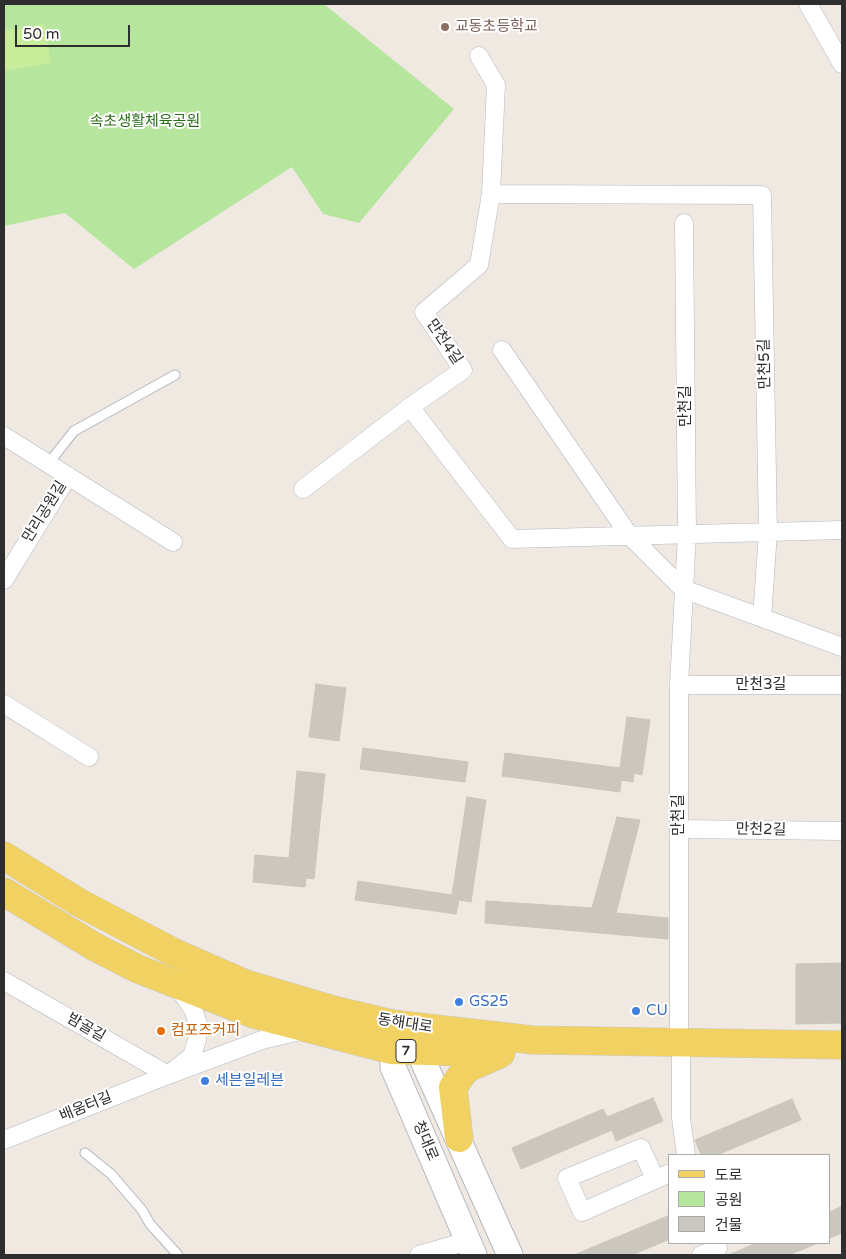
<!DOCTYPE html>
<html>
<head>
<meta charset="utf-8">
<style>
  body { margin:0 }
  #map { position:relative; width:846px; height:1259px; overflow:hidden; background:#efe9e1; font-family:"Varela Round","Noto Sans KR",sans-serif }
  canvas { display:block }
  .frame { position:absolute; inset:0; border:5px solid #2e2e2e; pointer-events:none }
  .legend { position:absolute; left:668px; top:1154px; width:162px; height:90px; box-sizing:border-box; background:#fff; border:1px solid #ababab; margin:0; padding:6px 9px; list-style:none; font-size:15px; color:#2e2e2e }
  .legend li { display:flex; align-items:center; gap:10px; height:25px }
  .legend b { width:25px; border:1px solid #ababab }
  .scale { position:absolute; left:15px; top:25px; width:115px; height:22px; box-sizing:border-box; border:2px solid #2e2e2e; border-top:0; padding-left:6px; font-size:15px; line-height:18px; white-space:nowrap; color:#2e2e2e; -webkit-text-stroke:4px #fff; paint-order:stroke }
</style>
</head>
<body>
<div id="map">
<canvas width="846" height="1259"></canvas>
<div class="frame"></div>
<ul class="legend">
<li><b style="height:6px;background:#f2d163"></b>도로</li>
<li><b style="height:14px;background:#b6e59e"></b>공원</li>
<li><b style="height:14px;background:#cbc7bf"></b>건물</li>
</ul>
<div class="scale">50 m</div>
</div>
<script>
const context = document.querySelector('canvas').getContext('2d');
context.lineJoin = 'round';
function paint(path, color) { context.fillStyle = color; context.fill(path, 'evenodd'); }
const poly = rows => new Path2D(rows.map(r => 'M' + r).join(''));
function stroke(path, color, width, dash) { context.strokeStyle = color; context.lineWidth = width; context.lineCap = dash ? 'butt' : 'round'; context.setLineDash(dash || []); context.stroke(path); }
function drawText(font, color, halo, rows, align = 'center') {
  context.font = font + ' "Varela Round","Noto Sans KR",sans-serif'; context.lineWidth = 4; context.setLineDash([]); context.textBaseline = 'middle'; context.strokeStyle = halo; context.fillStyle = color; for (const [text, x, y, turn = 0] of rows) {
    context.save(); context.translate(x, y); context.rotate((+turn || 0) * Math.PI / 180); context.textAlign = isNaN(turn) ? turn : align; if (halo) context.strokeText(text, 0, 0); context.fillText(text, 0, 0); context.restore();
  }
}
paint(poly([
  [4,4,324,4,454,109,359,223,323,214,292,167,134,269,65,213,4,226]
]), '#b6e59e');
paint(poly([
  [44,24,51,63,4,71,4,31]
]), '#c9ec9a');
const building = poly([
  [316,684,346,688,339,741,309,737,316,684],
  [627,717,650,720,642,775,634,773,633,782,621,780,620,792,502,776,505,753,620,768,627,717],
  [363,748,468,762,465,782,360,769,363,748],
  [297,771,325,774,314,879,306,878,305,887,253,882,255,855,289,858,297,771],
  [467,797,486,800,471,902,459,900,456,914,355,900,358,881,452,895,467,797],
  [617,817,640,820,616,913,668,918,668,939,485,923,486,901,592,908,617,817],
  [842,963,842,1023,796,1024,796,964,842,963],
  [653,1098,663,1121,616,1141,612,1130,521,1169,512,1148,603,1109,607,1117,653,1098],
  [792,1099,801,1120,717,1155,701,1155,695,1140,792,1099],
  [842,1206,842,1233,830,1238,830,1212,842,1206],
  [670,1215,670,1239,632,1255,574,1255,670,1215],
  [757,1243,818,1243,789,1255,728,1255,757,1243]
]);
paint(building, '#cbc7bf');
stroke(building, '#cbc5ba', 1);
const lane = poly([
  [48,464,74,431,175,375],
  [85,1153,111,1174,142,1210,150,1224,178,1255]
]);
const street = poly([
  [808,4,842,64],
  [491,194,762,195,768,532,762,618],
  [502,350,629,535,683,589,842,647],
  [410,407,512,539,842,530],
  [4,436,173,542],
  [303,489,410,407,463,370,424,312,479,265,491,194,496,85,479,56],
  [4,580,68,476],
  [679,685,842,685],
  [4,704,89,757],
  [679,829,842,831],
  [4,981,168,1075],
  [176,985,193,1009,198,1024,197,1040,192,1056,168,1075,262,1040,304,1030],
  [679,1042,679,685,687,534,684,223],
  [681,1053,681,1118,686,1155],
  [4,1140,168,1075],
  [655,1179,641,1148,567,1178,582,1212,670,1173],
  [419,1255,468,1241],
  [701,1255,718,1248]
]);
const secondary = poly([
  [392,1031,393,1067,474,1255],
  [420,1032,419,1052,510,1255]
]);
const primary = poly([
  [4,856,78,902,173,952,246,984,330,1009,393,1024,533,1040,842,1045],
  [4,892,95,947,138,969,253,1014,391,1050,501,1053],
  [459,1138,453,1087,466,1069,498,1055]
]);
stroke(lane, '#b4b7c1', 11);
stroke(street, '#b4b7c1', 19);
stroke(secondary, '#b4b7c1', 27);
stroke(primary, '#c9c9c9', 29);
stroke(lane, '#fff', 9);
stroke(street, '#fff', 18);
stroke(secondary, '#fff', 25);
stroke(primary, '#f2d163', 28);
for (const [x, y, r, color] of [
  [445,27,5,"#8d6e63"],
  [459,1002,5,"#3f7fe0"],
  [636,1011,5,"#3f7fe0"],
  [161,1031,5,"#e8710a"],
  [205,1081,5,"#3f7fe0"]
]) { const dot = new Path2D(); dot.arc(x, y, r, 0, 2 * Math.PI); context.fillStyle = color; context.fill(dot); stroke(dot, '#fff', 2); }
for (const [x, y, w] of [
  [406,1051,20]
]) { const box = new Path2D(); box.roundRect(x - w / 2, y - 11.5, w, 23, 4); context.fillStyle = '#fff'; context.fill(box); stroke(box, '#2e2e2e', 1); }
drawText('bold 14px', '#2e2e2e', null, [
  ["7",406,1051]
]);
drawText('15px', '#785e54', '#fff', [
  ["교동초등학교",455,27]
], 'left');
drawText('15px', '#2c6e1b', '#fff', [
  ["속초생활체육공원",145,122]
]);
drawText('15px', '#2e2e2e', '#fff', [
  ["만천4길",444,342,56],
  ["만천5길",765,364,-91],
  ["만천길",686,406,-90],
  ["만리공원길",45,512,-58],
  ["만천3길",761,685],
  ["만천길",679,815,-90],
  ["만천2길",761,830,1],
  ["동해대로",405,1024,9],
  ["밤골길",86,1028,30],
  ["배움터길",86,1107,-22],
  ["청대로",425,1141,67]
]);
drawText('15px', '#366cbe', '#fff', [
  ["GS25",469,1002],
  ["CU",646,1011],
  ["세븐일레븐",215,1081]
], 'left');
drawText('15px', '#c56008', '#fff', [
  ["컴포즈커피",171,1031]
], 'left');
</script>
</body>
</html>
